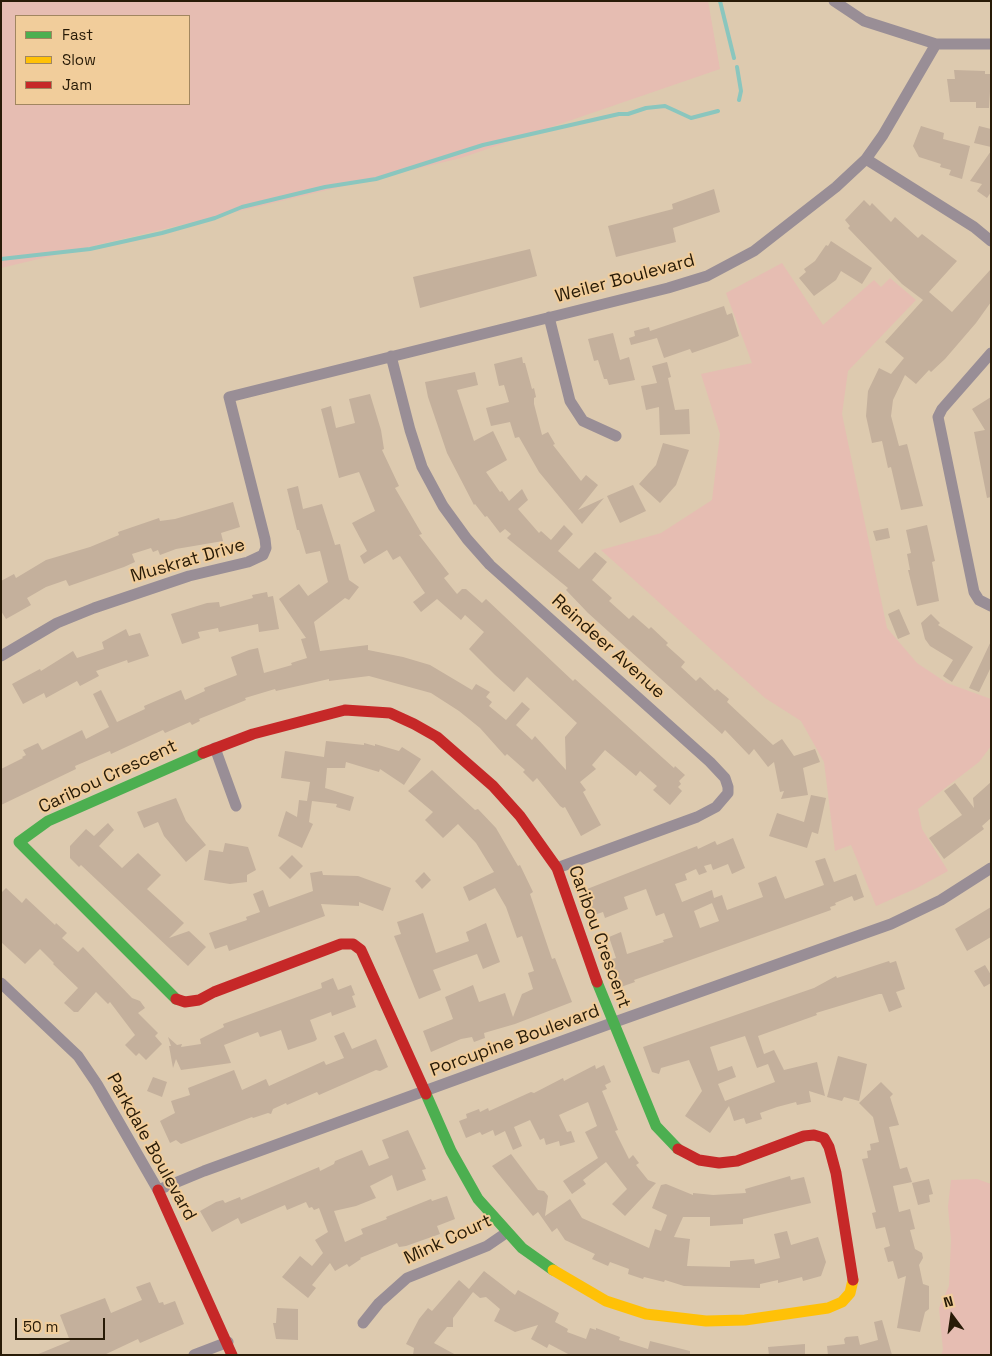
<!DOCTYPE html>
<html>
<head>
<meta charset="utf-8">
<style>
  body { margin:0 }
  #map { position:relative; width:992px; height:1356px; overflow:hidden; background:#ddcaaf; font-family:"Space Grotesk",sans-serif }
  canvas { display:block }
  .frame { position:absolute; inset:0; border:2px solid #281b07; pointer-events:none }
  .legend { position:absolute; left:15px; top:15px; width:175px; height:90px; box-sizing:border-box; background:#f1cd9b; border:1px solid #a18660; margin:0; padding:6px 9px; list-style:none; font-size:15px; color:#281b07 }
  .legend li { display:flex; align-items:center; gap:10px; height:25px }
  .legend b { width:25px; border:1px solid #a18660 }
  .north { position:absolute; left:927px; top:1291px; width:50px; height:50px; -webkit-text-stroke:4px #f1cd9b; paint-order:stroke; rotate:346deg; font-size:14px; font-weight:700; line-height:20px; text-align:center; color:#281b07 }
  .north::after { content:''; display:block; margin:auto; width:18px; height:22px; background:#281b07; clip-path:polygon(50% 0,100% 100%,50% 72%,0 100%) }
  .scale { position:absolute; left:15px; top:1318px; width:90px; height:22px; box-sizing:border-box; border:2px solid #281b07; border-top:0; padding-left:6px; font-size:15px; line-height:18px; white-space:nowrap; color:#281b07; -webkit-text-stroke:4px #f1cd9b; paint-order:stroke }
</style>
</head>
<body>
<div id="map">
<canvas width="992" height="1356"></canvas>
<div class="frame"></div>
<ul class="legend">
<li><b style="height:6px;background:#4caf50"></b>Fast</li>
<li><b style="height:6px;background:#ffc107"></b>Slow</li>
<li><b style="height:6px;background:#c62828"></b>Jam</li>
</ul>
<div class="north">N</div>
<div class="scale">50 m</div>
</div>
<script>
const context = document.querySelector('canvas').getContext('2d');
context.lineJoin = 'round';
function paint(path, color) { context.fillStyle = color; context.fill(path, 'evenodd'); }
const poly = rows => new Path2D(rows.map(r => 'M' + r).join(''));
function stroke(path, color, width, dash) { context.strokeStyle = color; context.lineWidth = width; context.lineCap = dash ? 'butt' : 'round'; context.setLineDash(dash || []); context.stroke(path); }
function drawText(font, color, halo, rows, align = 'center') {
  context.font = font + ' "Space Grotesk",sans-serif'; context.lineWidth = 4; context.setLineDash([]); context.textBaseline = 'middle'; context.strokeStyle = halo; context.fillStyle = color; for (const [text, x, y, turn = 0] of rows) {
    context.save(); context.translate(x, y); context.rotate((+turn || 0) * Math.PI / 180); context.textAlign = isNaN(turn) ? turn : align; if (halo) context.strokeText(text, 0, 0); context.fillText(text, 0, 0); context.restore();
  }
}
paint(poly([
  [1,1,708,1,720,69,461,158,1,268],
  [16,16,189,16,189,104,16,104],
  [782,263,823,325,874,280,881,287,890,278,916,300,848,371,842,414,887,628,917,663,947,683,991,699,991,746,979,762,918,809,922,829,948,871,917,888,876,906,851,845,835,851,824,762,801,721,765,698,601,550,661,533,712,500,720,434,701,374,752,363,726,293],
  [977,1179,991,1184,991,1355,941,1355,943,1350,939,1308,949,1286,951,1240,948,1207,951,1180]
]), '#e6bdb2');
stroke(poly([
  [720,1,734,58],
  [737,67,741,91,739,100],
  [1,259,90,249,162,233,215,218,242,207,325,187,376,179,483,145,619,114,628,114,646,108,665,106,691,118,718,111]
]), '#8ac6be', 4);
paint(poly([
  [954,70,985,71,985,74,991,74,989,108,976,108,976,102,950,102,947,79,955,79],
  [921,126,944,133,943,139,970,146,962,179,949,175,951,170,940,167,941,164,919,157,913,146],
  [979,126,991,129,991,147,974,143],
  [991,151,991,192,987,198,977,191,982,184,970,181],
  [714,189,720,212,673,228,676,242,616,257,608,226,673,209,672,204],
  [864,200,870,206,872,203,891,222,895,217,918,238,922,234,957,261,929,292,952,312,991,269,991,302,976,323,945,359,931,372,929,370,916,384,905,375,893,400,891,416,899,446,907,444,923,506,901,510,891,467,888,468,882,441,872,443,866,416,868,391,879,368,891,374,904,358,885,342,923,300,902,284,848,228,850,226,845,220],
  [831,241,872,268,862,284,841,271,836,280,814,296,799,278,806,272,804,269,815,261,826,245,828,246],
  [530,249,537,276,420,308,413,277],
  [724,306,727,315,732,313,739,336,727,341,692,353,690,349,664,358,657,338,631,345,629,338,635,336,634,331,649,327,650,331],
  [613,333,620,360,629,357,635,380,609,385,607,379,604,379,598,360,594,361,588,339],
  [522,357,523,363,525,363,532,389,534,388,536,397,534,398,534,404,542,435,548,432,555,444,553,445,581,481,586,475,598,485,578,510,604,498,582,524,539,472,519,437,515,438,510,422,491,426,486,408,509,402,504,385,499,386,494,364],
  [667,362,671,377,668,378,675,410,689,409,690,434,660,435,659,407,646,410,641,386,657,383,652,366],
  [475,372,478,385,457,390,474,441,493,431,507,460,486,472,500,492,502,491,509,501,522,489,528,500,518,509,539,533,541,531,551,540,564,525,573,534,558,551,579,569,595,552,607,562,592,580,612,598,609,601,629,619,633,615,649,629,651,627,668,643,666,645,685,662,681,667,696,681,700,677,715,691,717,689,729,699,727,702,773,745,782,739,794,756,815,749,820,762,803,768,808,795,781,799,784,791,780,792,774,762,768,767,754,749,749,755,725,730,722,734,588,613,566,590,568,588,507,538,511,534,505,529,500,533,487,516,485,517,475,504,474,505,447,453,428,397,425,382],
  [370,394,381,430,384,449,382,450,399,486,395,488,422,534,419,535,449,574,444,578,457,594,462,589,466,589,482,603,486,599,573,681,575,679,674,768,675,766,685,775,679,781,681,784,678,787,682,791,670,805,653,790,657,786,640,771,636,776,605,750,592,765,596,769,580,782,586,790,583,792,601,825,581,836,565,807,563,808,560,806,537,778,533,782,523,772,525,770,507,754,505,756,480,728,459,711,431,693,369,676,329,681,329,679,276,691,275,689,245,698,246,700,199,719,200,721,192,725,190,722,165,733,163,730,111,754,110,751,75,766,76,769,1,805,1,769,23,758,22,757,26,755,23,750,38,743,42,750,82,730,86,739,109,727,93,694,101,690,117,722,145,709,144,706,181,690,185,700,205,691,204,688,237,675,231,657,249,650,258,648,264,673,292,665,291,663,307,658,301,639,306,638,279,599,299,584,308,596,328,582,320,551,306,554,299,530,297,530,287,489,298,486,303,509,322,504,335,545,340,544,349,580,359,587,349,600,345,598,314,622,320,651,368,645,368,650,403,657,430,665,472,690,476,684,490,692,486,697,492,702,489,706,506,720,522,702,530,709,516,725,532,740,535,736,566,770,565,737,577,723,527,677,514,692,495,675,469,649,484,632,465,615,461,620,437,599,421,612,413,602,425,593,400,556,393,560,387,550,364,564,360,556,367,551,352,523,375,511,359,472,339,478,321,409,331,406,336,428,355,423,349,399],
  [991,397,991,497,987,498,974,432,985,430,972,409],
  [663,443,689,450,676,485,660,503,639,484,656,465],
  [633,485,646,511,620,523,607,496],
  [233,502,240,527,221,533,223,541,176,549,160,555,158,550,153,552,151,548,132,554,135,562,124,567,69,586,66,580,46,587,27,598,31,605,6,619,1,611,1,581,14,574,16,578,46,560,90,547,119,535,118,532,159,518,160,521,175,519],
  [927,525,935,561,932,562,939,601,917,606,908,570,910,570,907,554,911,553,906,530],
  [888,528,890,538,876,541,873,531],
  [267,592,268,597,273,596,279,629,259,632,258,624,219,632,218,628,198,632,200,638,182,644,171,614,207,603,219,602,220,607,253,598,252,595],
  [899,609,910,634,898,639,888,614],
  [931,614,940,623,938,625,973,647,952,682,943,676,953,660,930,646,925,639,921,623],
  [126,629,129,636,140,633,149,656,128,663,127,660,96,671,99,676,80,686,77,681,46,698,44,693,23,704,12,684,40,669,41,671,73,651,77,658,104,649,102,642],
  [991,641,991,667,979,692,969,688],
  [326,741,364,745,364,743,375,746,375,744,399,751,402,747,421,759,404,785,380,769,379,772,346,762,345,768,327,768,325,788,354,797,350,811,336,807,337,804,312,801,309,822,313,824,302,848,278,836,286,811,297,817,299,800,307,801,310,782,281,778,285,751,324,757],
  [432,770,475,810,478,809,496,828,518,866,520,865,533,892,530,894,552,959,555,958,572,1002,515,1024,484,1033,485,1038,474,1042,472,1037,461,1039,431,1052,423,1031,453,1019,445,997,473,985,479,1002,505,993,513,1017,522,994,533,989,528,973,534,971,522,936,517,938,506,907,495,888,469,901,463,887,494,872,476,843,458,824,443,838,425,820,433,812,408,791],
  [991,782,991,818,982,826,984,829,944,859,929,838,962,815,944,791,955,783,974,808,973,798],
  [811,795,826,798,818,834,812,832,807,848,769,836,777,813,804,822],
  [176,798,186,821,206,845,186,862,164,836,158,822,144,828,137,812],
  [108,823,114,830,99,846,122,868,138,853,161,875,147,889,184,923,169,938,189,931,206,947,188,966,81,865,79,867,70,858,70,846,86,829,94,836],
  [733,838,745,868,732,874,728,864,713,870,711,864,704,866,707,872,699,875,696,869,685,874,687,880,675,884,682,902,712,890,714,898,722,895,727,910,763,897,758,883,776,876,785,899,824,885,815,861,825,858,834,882,856,874,864,897,854,901,852,896,835,903,836,905,830,907,831,910,634,980,635,982,618,988,608,960,616,958,609,937,621,932,627,954,664,942,663,940,673,937,664,913,656,916,646,889,624,897,628,909,605,918,603,912,594,915,589,913,582,891,697,846,698,849,715,841,717,845],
  [712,903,719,921,700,928,694,911],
  [225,843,248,847,256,870,247,875,247,882,230,884,204,880,209,850,223,852],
  [292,855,303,866,290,879,279,868],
  [322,871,323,875,358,876,391,888,383,911,359,902,359,906,321,904,325,916,229,951,227,945,215,949,209,933,247,920,246,917,260,912,253,894,263,890,269,907,313,891,310,873],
  [424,872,431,880,422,889,415,881],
  [6,888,22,903,26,898,55,925,56,923,67,933,62,938,78,952,83,947,132,998,140,1001,145,1008,138,1013,158,1033,155,1036,162,1044,146,1060,139,1053,136,1056,125,1045,135,1035,110,1002,108,1004,96,992,78,1012,74,1012,64,1003,78,988,53,964,54,963,40,949,25,964,1,942,1,893],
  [991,907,991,937,967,951,955,929],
  [423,913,436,953,469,941,466,932,486,923,500,962,483,969,477,954,433,970,441,990,419,999,394,936,401,934,397,922],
  [889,961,890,963,896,961,905,989,896,992,902,1007,889,1012,882,994,879,994,816,1013,817,1015,758,1036,764,1054,774,1050,784,1070,817,1062,825,1096,809,1091,811,1102,797,1105,796,1102,777,1107,760,1113,762,1119,746,1124,744,1118,734,1121,729,1106,710,1133,685,1116,702,1091,689,1060,661,1068,659,1074,652,1072,643,1047,814,988,836,976,837,978],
  [745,1036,757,1068,768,1064,775,1082,725,1101,718,1084,736,1077,732,1066,718,1071,710,1047],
  [985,965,991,975,991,983,984,987,974,971],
  [333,978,338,990,351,985,355,995,352,996,356,1007,332,1016,331,1012,310,1020,317,1039,315,1041,288,1050,281,1030,260,1037,258,1032,224,1045,231,1063,181,1070,176,1059,173,1068,169,1046,171,1046,168,1037,177,1045,182,1044,181,1047,201,1044,200,1039,224,1027,223,1024,322,988,321,983],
  [344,1032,352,1049,376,1039,388,1067,380,1071,376,1070,319,1095,317,1092,287,1105,286,1103,273,1109,271,1114,268,1113,253,1118,252,1117,181,1144,176,1140,170,1143,160,1121,175,1113,171,1101,190,1095,188,1088,234,1070,242,1090,266,1079,269,1086,324,1061,326,1065,344,1058,334,1036],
  [838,1056,867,1064,859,1101,844,1097,842,1101,827,1097],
  [595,1065,596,1069,604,1065,611,1082,605,1085,607,1089,602,1091,618,1130,615,1131,629,1159,633,1155,639,1163,636,1165,648,1180,656,1183,625,1216,612,1204,627,1189,606,1162,583,1180,586,1184,572,1194,563,1181,598,1158,585,1132,597,1126,588,1102,559,1115,567,1132,571,1131,575,1142,560,1146,559,1141,546,1145,544,1138,540,1140,530,1120,514,1127,522,1146,513,1150,505,1131,495,1136,493,1130,482,1135,480,1132,466,1138,459,1121,467,1118,466,1114,479,1109,480,1112,488,1108,489,1111,531,1092,534,1093,563,1078,564,1081],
  [153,1077,167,1082,162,1097,147,1091],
  [881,1082,893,1094,890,1097,899,1125,889,1127,900,1169,907,1167,912,1182,893,1186,899,1212,910,1209,915,1229,910,1230,915,1249,922,1253,923,1258,919,1265,923,1284,929,1286,929,1309,925,1312,920,1332,897,1328,906,1276,898,1279,893,1261,888,1262,884,1248,890,1246,885,1227,876,1229,872,1213,876,1212,862,1159,868,1158,867,1151,871,1150,870,1144,879,1142,873,1117,859,1103],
  [408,1130,426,1169,422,1170,426,1180,397,1191,392,1175,370,1186,376,1198,356,1206,334,1211,345,1242,363,1234,361,1229,387,1219,386,1217,431,1199,432,1201,447,1196,455,1219,437,1226,440,1234,406,1246,399,1247,397,1243,360,1258,361,1259,349,1267,347,1264,335,1271,330,1263,312,1285,316,1288,308,1298,282,1277,300,1256,312,1266,323,1253,315,1240,328,1232,319,1208,314,1210,312,1207,309,1208,306,1202,287,1210,285,1205,241,1224,238,1218,212,1232,200,1211,216,1202,223,1200,225,1203,240,1197,241,1200,319,1167,320,1171,334,1164,335,1161,362,1150,369,1166,389,1158,382,1140],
  [511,1154,538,1190,544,1191,548,1196,545,1216,570,1199,582,1218,649,1248,655,1229,661,1231,667,1215,652,1208,661,1185,666,1184,693,1195,693,1193,713,1195,746,1193,745,1189,790,1176,791,1180,804,1177,811,1203,743,1219,743,1224,710,1226,710,1217,683,1217,674,1237,690,1239,687,1266,730,1267,730,1261,754,1259,755,1264,780,1258,774,1234,787,1231,791,1245,818,1237,826,1262,821,1276,803,1281,802,1277,778,1283,778,1280,760,1284,760,1288,684,1286,665,1280,664,1282,644,1277,643,1279,628,1274,629,1269,610,1262,608,1266,592,1259,595,1254,565,1240,557,1228,552,1232,538,1212,533,1216,492,1166],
  [929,1179,933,1194,929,1195,930,1202,918,1205,912,1183],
  [484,1271,515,1295,518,1290,559,1313,555,1322,568,1329,567,1332,586,1339,590,1328,596,1330,596,1328,620,1337,619,1340,648,1349,650,1341,690,1351,690,1355,570,1355,549,1344,547,1348,531,1339,538,1325,515,1332,494,1321,500,1309,486,1297,480,1298,473,1292,453,1318,453,1327,447,1327,434,1343,456,1355,413,1355,414,1348,406,1344,419,1319,428,1308,432,1311,459,1280,469,1289],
  [150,1282,159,1303,163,1302,164,1305,175,1301,184,1324,140,1343,138,1339,104,1355,36,1355,70,1341,60,1315,105,1298,111,1313,142,1300,136,1287],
  [277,1308,298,1309,298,1340,276,1339,273,1323,276,1323],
  [882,1320,892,1355,828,1355,827,1346,845,1344,844,1339,846,1337,858,1336,860,1345,878,1340,874,1322],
  [805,1344,805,1355,769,1355,768,1347]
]), '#c4b09c');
stroke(poly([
  [834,1,864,21,936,44,991,44],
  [866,159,974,227,991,241],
  [549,317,570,401,583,421,616,436],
  [991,353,942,409,938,417,974,592,979,600,991,606],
  [391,356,410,430,422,467,443,506,467,539,490,565,710,762,725,778,728,787,728,793,716,807,697,817,557,868],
  [1,656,57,623,94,608,189,576,248,562,263,555,266,548,265,539,229,397,668,288,707,276,754,251,836,187,866,159,883,135,936,44],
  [215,748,236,806],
  [1,983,78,1056,97,1084,158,1190,204,1171,612,1023,891,924,941,900,991,868],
  [363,1323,379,1303,407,1278,487,1246,506,1233],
  [194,1355,228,1342]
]), '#998e96', 11);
stroke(poly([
  [597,982,656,1126,678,1149],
  [176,999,19,842,48,821,203,753],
  [426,1094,451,1151,478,1199,522,1248,553,1270]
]), '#4caf50', 11);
stroke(poly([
  [553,1270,606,1301,646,1314,706,1321,745,1320,828,1308,842,1302,850,1293,853,1280]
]), '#ffc107', 11);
stroke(poly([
  [345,710,390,713,414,724,437,737,493,786,520,816,557,868,597,982],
  [203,753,253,734,345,710],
  [176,999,185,1002,199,1000,214,992,341,944,353,944,361,950,426,1094],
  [678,1149,699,1160,719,1163,737,1161,804,1136,814,1135,824,1138,829,1147,836,1173,853,1280],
  [158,1190,232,1355]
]), '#c62828', 11);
drawText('18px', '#281b07', '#f1cd9b', [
  ["Weiler Boulevard",625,279,-15],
  ["Muskrat Drive",188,561,-16],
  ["Reindeer Avenue",608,647,42],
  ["Caribou Crescent",108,777,-25],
  ["Caribou Crescent",599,937,70],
  ["Porcupine Boulevard",515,1041,-20],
  ["Parkdale Boulevard",151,1147,61],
  ["Mink Court",448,1240,-25]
]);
</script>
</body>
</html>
